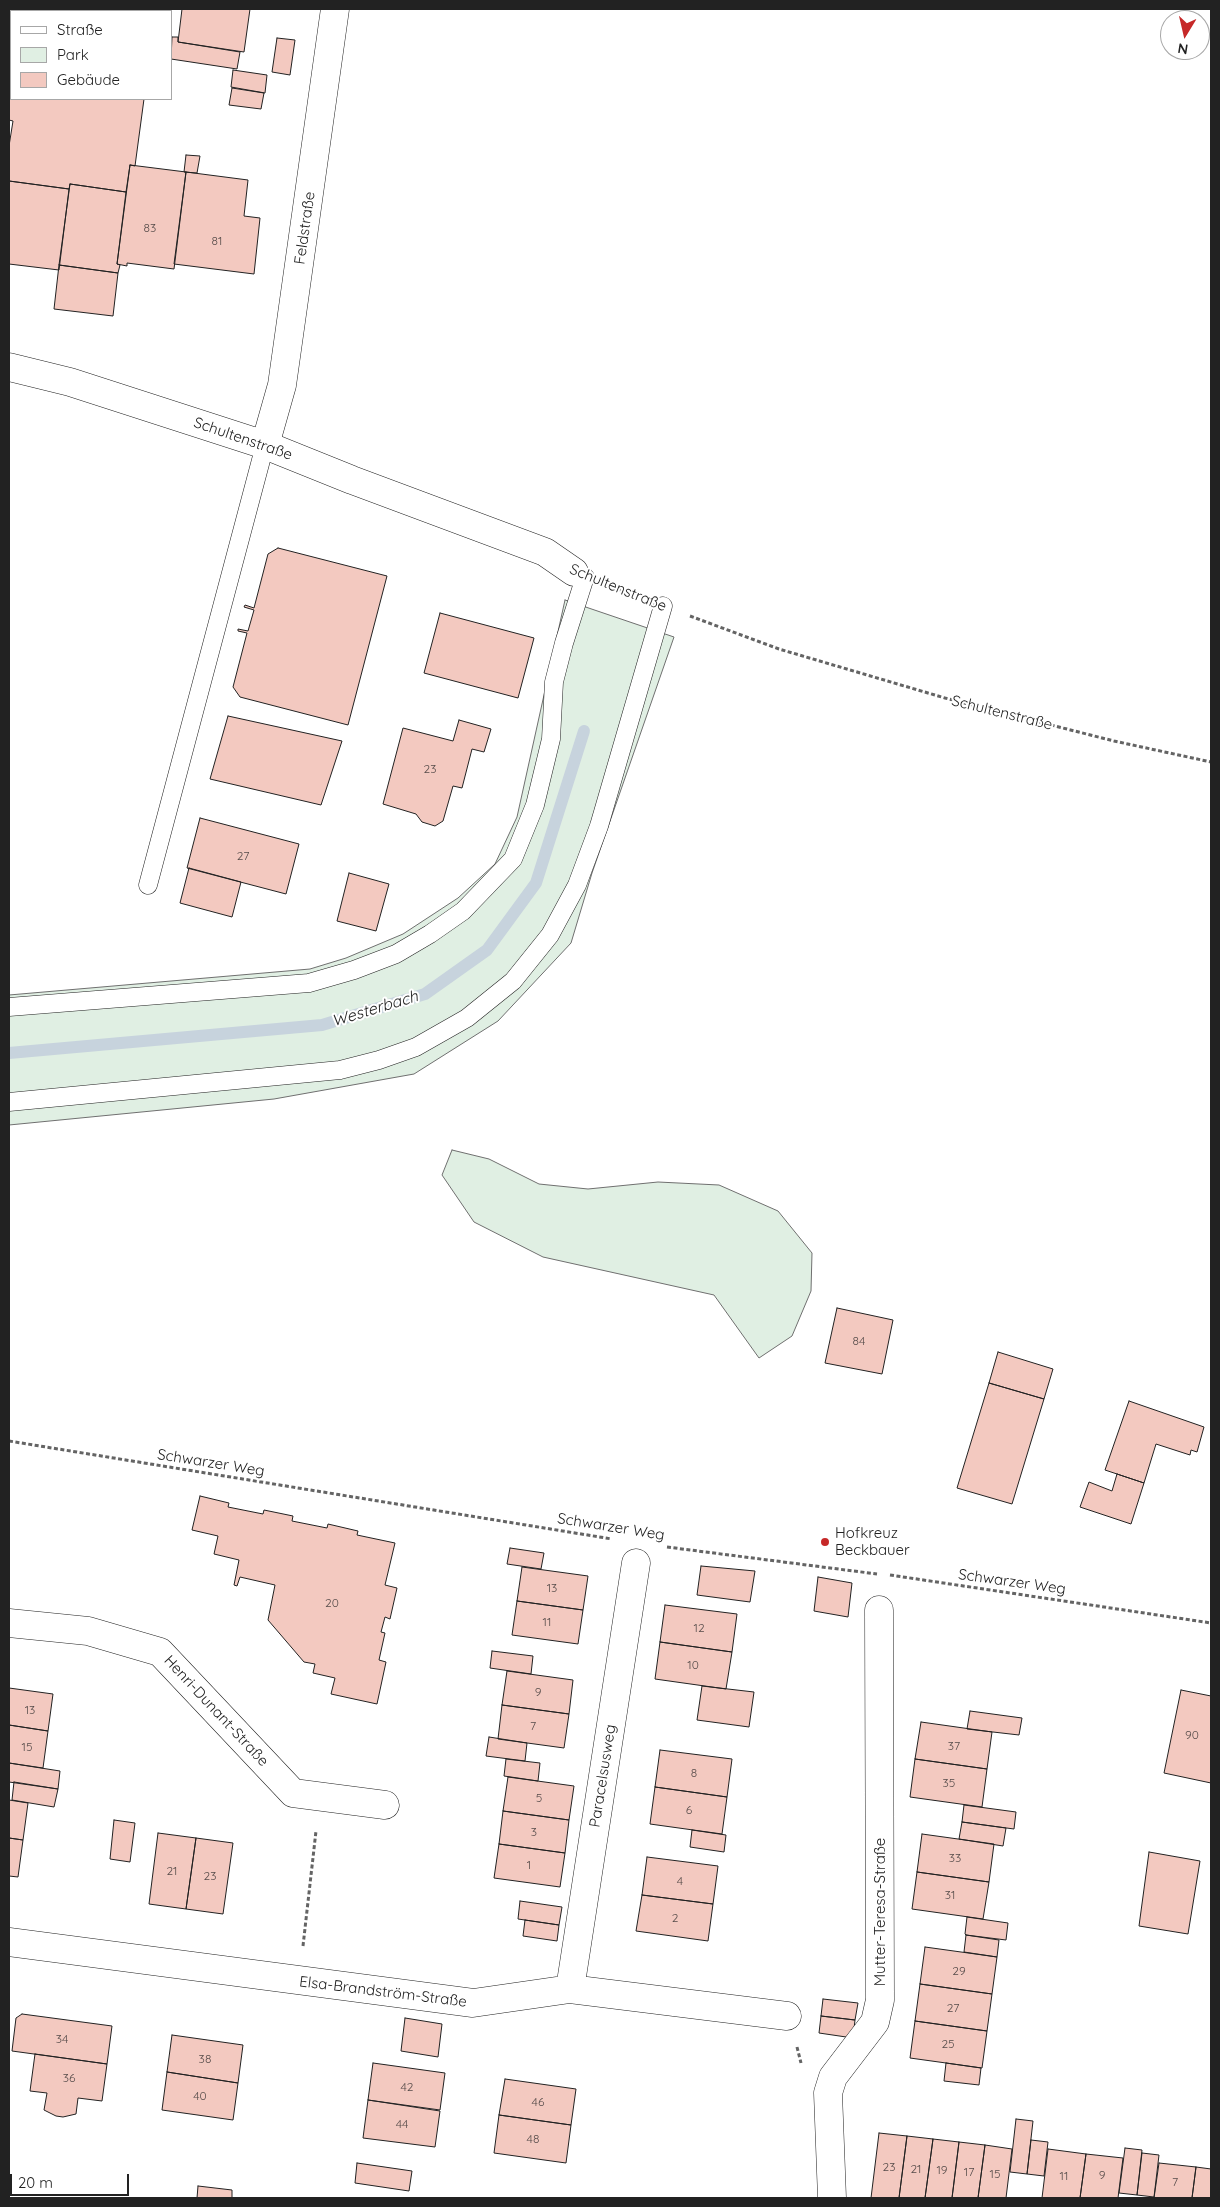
<!DOCTYPE html>
<html>
<head>
<meta charset="utf-8">
<style>
  body { margin:0 }
  #map { position:relative; width:1220px; height:2207px; overflow:hidden; background:#fff; font-family:Quicksand,sans-serif }
  canvas { display:block }
  .frame { position:absolute; inset:0; border:10px solid #222; pointer-events:none }
  .legend { position:absolute; left:10px; top:10px; width:162px; height:90px; box-sizing:border-box; background:#fff; border:1px solid #a7a7a7; margin:0; padding:6px 9px; list-style:none; font-size:15px; color:#222 }
  .legend li { display:flex; align-items:center; gap:10px; height:25px }
  .legend b { width:25px; border:1px solid #a7a7a7 }
  .north { position:absolute; left:1160px; top:10px; width:50px; height:50px; box-sizing:border-box; background:#fff; border:1px solid #a7a7a7; border-radius:50%; rotate:189deg; font-size:14px; font-weight:700; line-height:20px; text-align:center; color:#222 }
  .north::after { content:''; display:block; margin:auto; width:18px; height:22px; background:#c62828; clip-path:polygon(50% 0,100% 100%,50% 72%,0 100%) }
  .scale { position:absolute; left:10px; top:2174px; width:119px; height:22px; box-sizing:border-box; border:2px solid #222; border-top:0; padding-left:6px; font-size:15px; line-height:18px; white-space:nowrap; color:#222; -webkit-text-stroke:4px #fff; paint-order:stroke }
</style>
</head>
<body>
<div id="map">
<canvas width="1220" height="2207"></canvas>
<div class="frame"></div>
<ul class="legend">
<li><b style="height:6px;background:#fff"></b>Straße</li>
<li><b style="height:14px;background:#e0efe3"></b>Park</li>
<li><b style="height:14px;background:#f3c9c0"></b>Gebäude</li>
</ul>
<div class="north">N</div>
<div class="scale">20 m</div>
</div>
<script>
const context = document.querySelector('canvas').getContext('2d');
context.lineJoin = 'round';
function paint(path, color) { context.fillStyle = color; context.fill(path, 'evenodd'); }
const poly = rows => new Path2D(rows.map(r => 'M' + r).join(''));
function stroke(path, color, width, dash) { context.strokeStyle = color; context.lineWidth = width; context.lineCap = dash ? 'butt' : 'round'; context.setLineDash(dash || []); context.stroke(path); }
function drawText(font, color, halo, rows, align = 'center') {
  context.font = font + ' Quicksand,sans-serif'; context.lineWidth = 4; context.setLineDash([]); context.textBaseline = 'middle'; context.strokeStyle = halo; context.fillStyle = color; for (const [text, x, y, turn = 0] of rows) {
    context.save(); context.translate(x, y); context.rotate((+turn || 0) * Math.PI / 180); context.textAlign = isNaN(turn) ? turn : align; if (halo) context.strokeText(text, 0, 0); context.fillText(text, 0, 0); context.restore();
  }
}
const green = poly([
  [565,600,674,637,592,873,571,943,498,1021,414,1074,274,1099,9,1125,9,995,310,969,346,958,403,934,458,898,495,864,517,817,565,600],
  [452,1150,489,1159,539,1184,588,1189,658,1182,719,1185,778,1211,812,1253,811,1291,792,1336,759,1358,714,1295,543,1257,474,1222,442,1175,452,1150]
]);
paint(green, '#e0efe3');
stroke(green, '#6f6f6f', 1);
stroke(poly([
  [9,1053,322,1025,425,994,487,950,536,883,584,731]
]), '#c7d3dd', 12);
const building = poly([
  [10,9,155,9,155,11,11,11,11,99,144,99,135,166,130,165,126,192,70,184,69,189,9,181,9,146,13,121,9,120,10,9],
  [182,9,250,9,244,52,178,42,182,9],
  [172,37,178,37,178,42,240,52,237,69,171,59,172,37],
  [277,38,295,40,290,75,272,72,277,38],
  [233,70,267,75,265,93,231,87,233,70],
  [232,88,264,93,261,109,229,105,232,88],
  [186,155,200,156,197,173,184,172,186,155],
  [130,165,186,172,174,269,127,263,127,266,117,264,130,165],
  [186,172,248,180,244,216,260,218,254,274,174,264,186,172],
  [9,181,69,189,59,270,9,264,9,181],
  [70,184,126,192,117,264,120,265,118,273,59,265,70,184],
  [59,265,118,273,113,316,54,309,59,265],
  [278,548,387,576,348,725,240,697,233,687,247,633,238,631,238,629,248,631,254,610,244,607,245,605,254,608,268,554,278,548],
  [440,613,534,638,518,698,424,673,440,613],
  [228,716,342,741,321,805,210,779,228,716],
  [459,720,491,729,484,752,472,749,462,788,453,786,443,821,435,826,422,822,416,814,383,804,403,728,453,741,459,720],
  [200,818,299,844,286,894,187,868,200,818],
  [189,868,241,882,232,917,180,903,189,868],
  [349,873,389,884,376,931,337,921,349,873],
  [837,1308,893,1320,882,1374,825,1363,837,1308],
  [998,1352,1053,1369,1044,1399,989,1383,998,1352],
  [989,1383,1044,1399,1012,1504,957,1488,989,1383],
  [1129,1401,1204,1427,1197,1452,1191,1450,1190,1455,1156,1444,1144,1483,1105,1470,1129,1401],
  [1117,1474,1144,1483,1131,1524,1080,1507,1089,1482,1112,1491,1117,1474],
  [200,1496,229,1503,228,1507,263,1514,264,1510,293,1516,292,1521,327,1528,328,1524,358,1531,357,1535,395,1543,385,1585,397,1588,390,1619,385,1617,381,1632,385,1633,379,1660,386,1662,377,1704,331,1694,335,1678,313,1673,315,1664,304,1662,268,1620,275,1585,240,1577,237,1586,234,1585,239,1560,214,1554,218,1536,192,1530,200,1496],
  [510,1548,544,1553,541,1569,507,1564,510,1548],
  [701,1566,755,1571,750,1602,697,1595,701,1566],
  [522,1567,588,1576,583,1610,517,1601,522,1567],
  [818,1577,852,1583,848,1617,814,1611,818,1577],
  [517,1601,583,1610,578,1644,512,1635,517,1601],
  [665,1605,737,1614,732,1652,660,1642,665,1605],
  [660,1642,732,1652,726,1689,655,1679,660,1642],
  [492,1651,533,1656,531,1674,490,1668,492,1651],
  [507,1671,573,1680,569,1714,502,1705,507,1671],
  [702,1686,754,1692,749,1727,697,1720,702,1686],
  [9,1688,53,1694,48,1731,9,1725,9,1688],
  [1181,1690,1211,1696,1211,1783,1164,1773,1181,1690],
  [502,1705,569,1714,564,1748,498,1739,502,1705],
  [970,1711,1022,1718,1019,1735,967,1729,970,1711],
  [921,1722,992,1732,987,1769,915,1759,921,1722],
  [9,1725,48,1731,43,1768,9,1763,9,1725],
  [489,1737,527,1743,525,1761,486,1756,489,1737],
  [660,1750,732,1759,727,1797,655,1787,660,1750],
  [506,1759,540,1763,538,1781,504,1776,506,1759],
  [915,1759,987,1769,982,1807,910,1797,915,1759],
  [9,1763,60,1771,58,1789,9,1782,9,1763],
  [508,1777,574,1786,569,1820,503,1811,508,1777],
  [14,1782,58,1789,54,1807,12,1800,14,1782],
  [655,1787,727,1797,722,1834,650,1824,655,1787],
  [9,1800,28,1803,23,1840,9,1838,9,1800],
  [964,1805,1016,1812,1014,1829,962,1822,964,1805],
  [503,1811,569,1820,565,1853,499,1844,503,1811],
  [114,1820,135,1823,130,1862,110,1859,114,1820],
  [962,1822,1006,1828,1003,1846,959,1839,962,1822],
  [692,1830,726,1835,724,1852,690,1847,692,1830],
  [158,1833,196,1838,186,1909,149,1904,158,1833],
  [922,1834,994,1844,989,1882,917,1872,922,1834],
  [9,1838,23,1840,18,1877,9,1876,9,1838],
  [196,1838,233,1843,223,1914,186,1909,196,1838],
  [499,1844,565,1853,560,1887,494,1878,499,1844],
  [1149,1852,1200,1861,1188,1934,1139,1926,1149,1852],
  [647,1857,718,1866,713,1904,642,1895,647,1857],
  [917,1872,989,1882,983,1919,912,1909,917,1872],
  [642,1895,713,1904,708,1941,636,1931,642,1895],
  [520,1901,562,1907,559,1925,518,1919,520,1901],
  [967,1917,1008,1923,1006,1940,966,1935,965,1934,967,1917],
  [525,1920,559,1925,557,1941,523,1936,525,1920],
  [966,1935,999,1940,997,1957,964,1952,966,1935],
  [925,1947,997,1957,992,1994,920,1984,925,1947],
  [920,1984,992,1994,987,2031,915,2021,920,1984],
  [823,1999,858,2003,855,2020,821,2016,823,1999],
  [22,2014,112,2026,107,2064,12,2051,16,2018,22,2014],
  [821,2016,855,2020,853,2038,819,2033,821,2016],
  [405,2018,442,2024,438,2057,401,2051,405,2018],
  [915,2021,987,2031,982,2068,910,2058,915,2021],
  [172,2035,243,2045,238,2083,167,2072,172,2035],
  [35,2054,107,2064,102,2101,78,2098,76,2114,63,2117,56,2116,44,2110,47,2093,30,2091,35,2054],
  [373,2063,445,2073,440,2110,368,2100,373,2063],
  [946,2063,981,2068,979,2085,944,2081,946,2063],
  [167,2072,238,2083,233,2120,162,2110,167,2072],
  [505,2079,576,2089,571,2125,499,2115,505,2079],
  [368,2100,440,2111,435,2147,363,2138,368,2100],
  [499,2115,571,2125,566,2163,494,2153,499,2115],
  [1016,2119,1033,2121,1027,2174,1010,2172,1016,2119],
  [879,2133,907,2136,899,2198,871,2198,879,2133],
  [907,2136,933,2139,925,2198,899,2198,907,2136],
  [933,2139,959,2142,952,2198,925,2198,933,2139],
  [1031,2140,1048,2142,1044,2176,1027,2174,1031,2140],
  [959,2142,985,2145,978,2198,952,2198,959,2142],
  [985,2145,1012,2149,1006,2198,978,2198,985,2145],
  [1125,2148,1142,2150,1137,2195,1119,2193,1125,2148],
  [1048,2149,1086,2154,1080,2198,1042,2198,1048,2149],
  [1142,2153,1159,2155,1154,2197,1137,2195,1142,2153],
  [1086,2154,1123,2158,1118,2198,1080,2198,1086,2154],
  [357,2163,412,2171,409,2191,355,2183,357,2163],
  [1159,2163,1196,2167,1192,2198,1154,2198,1159,2163],
  [1196,2167,1211,2169,1211,2198,1192,2198,1196,2167],
  [198,2186,232,2190,232,2198,197,2198,198,2186]
]);
paint(building, '#f3c9c0');
stroke(building, '#222', 1);
const service = poly([
  [148,885,265,445],
  [9,1007,309,983,354,970,396,954,430,934,463,911,513,859,535,805,551,739,554,682,564,643,585,577],
  [9,1102,340,1070,379,1060,416,1047,467,1018,513,981,550,935,577,885,599,826,663,606]
]);
const minor = poly([
  [9,367,70,382,265,445,352,480,545,552,574,572],
  [265,445,282,385,335,9],
  [9,1623,88,1631,160,1652,293,1793,385,1805],
  [9,1942,473,2003,570,1989,787,2016],
  [570,1989,636,1563],
  [832,2198,828,2093,833,2077,875,2022,880,2000,879,1610]
]);
stroke(service, '#222', 19);
stroke(minor, '#222', 29);
stroke(poly([
  [613,587,635,596],
  [690,616,779,649,945,698,1114,741,1211,762],
  [9,1441,612,1539],
  [667,1547,877,1574],
  [890,1575,1211,1623],
  [303,1946,316,1831],
  [797,2047,801,2063]
]), '#646464', 3, [4, 2.5]);
stroke(service, '#fff', 18);
stroke(minor, '#fff', 28);
for (const [x, y, r, color] of [
  [825,1542,5,"#c62828"]
]) { const dot = new Path2D(); dot.arc(x, y, r, 0, 2 * Math.PI); context.fillStyle = color; context.fill(dot); stroke(dot, '#fff', 2); }
drawText('12px', '#564c4a', null, [
  ["83",150,228],
  ["81",217,241],
  ["23",430,769],
  ["27",243,856],
  ["84",859,1341],
  ["13",552,1588],
  ["20",332,1603],
  ["11",547,1622],
  ["12",699,1628],
  ["10",693,1665],
  ["9",538,1692],
  ["13",30,1710],
  ["7",533,1726],
  ["90",1192,1735],
  ["37",954,1746],
  ["15",27,1747],
  ["8",694,1773],
  ["35",949,1783],
  ["5",539,1798],
  ["6",689,1810],
  ["3",534,1832],
  ["33",955,1858],
  ["1",529,1865],
  ["21",172,1871],
  ["23",210,1876],
  ["4",680,1881],
  ["31",950,1895],
  ["2",675,1918],
  ["29",959,1971],
  ["27",953,2008],
  ["34",62,2039],
  ["25",948,2044],
  ["38",205,2059],
  ["36",69,2078],
  ["42",407,2087],
  ["40",200,2096],
  ["46",538,2102],
  ["44",402,2124],
  ["48",533,2139],
  ["23",889,2167],
  ["21",916,2169],
  ["19",942,2170],
  ["17",969,2172],
  ["15",995,2174],
  ["9",1102,2175],
  ["11",1064,2176],
  ["7",1175,2182]
]);
drawText('15px', '#222', '#fff', [
  ["Feldstraße",305,228,-82],
  ["Schultenstraße",243,439,19],
  ["Schultenstraße",618,588,22],
  ["Schultenstraße",1002,713,14],
  ["Schwarzer Weg",211,1463,9],
  ["Schwarzer Weg",611,1527,9],
  ["Schwarzer Weg",1012,1582,8],
  ["Henri-Dunant-Straße",216,1711,47],
  ["Paracelsusweg",603,1776,-81],
  ["Mutter-Teresa-Straße",880,1912,-90],
  ["Elsa-Brandström-Straße",383,1992,7]
]);
drawText('15px', '#222', '#fff', [
  ["Hofkreuz",835,1533],
  ["Beckbauer",835,1550]
], 'left');
drawText('italic 16px', '#222', '#fff', [
  ["Westerbach",375,1009,-17]
]);
</script>
</body>
</html>
